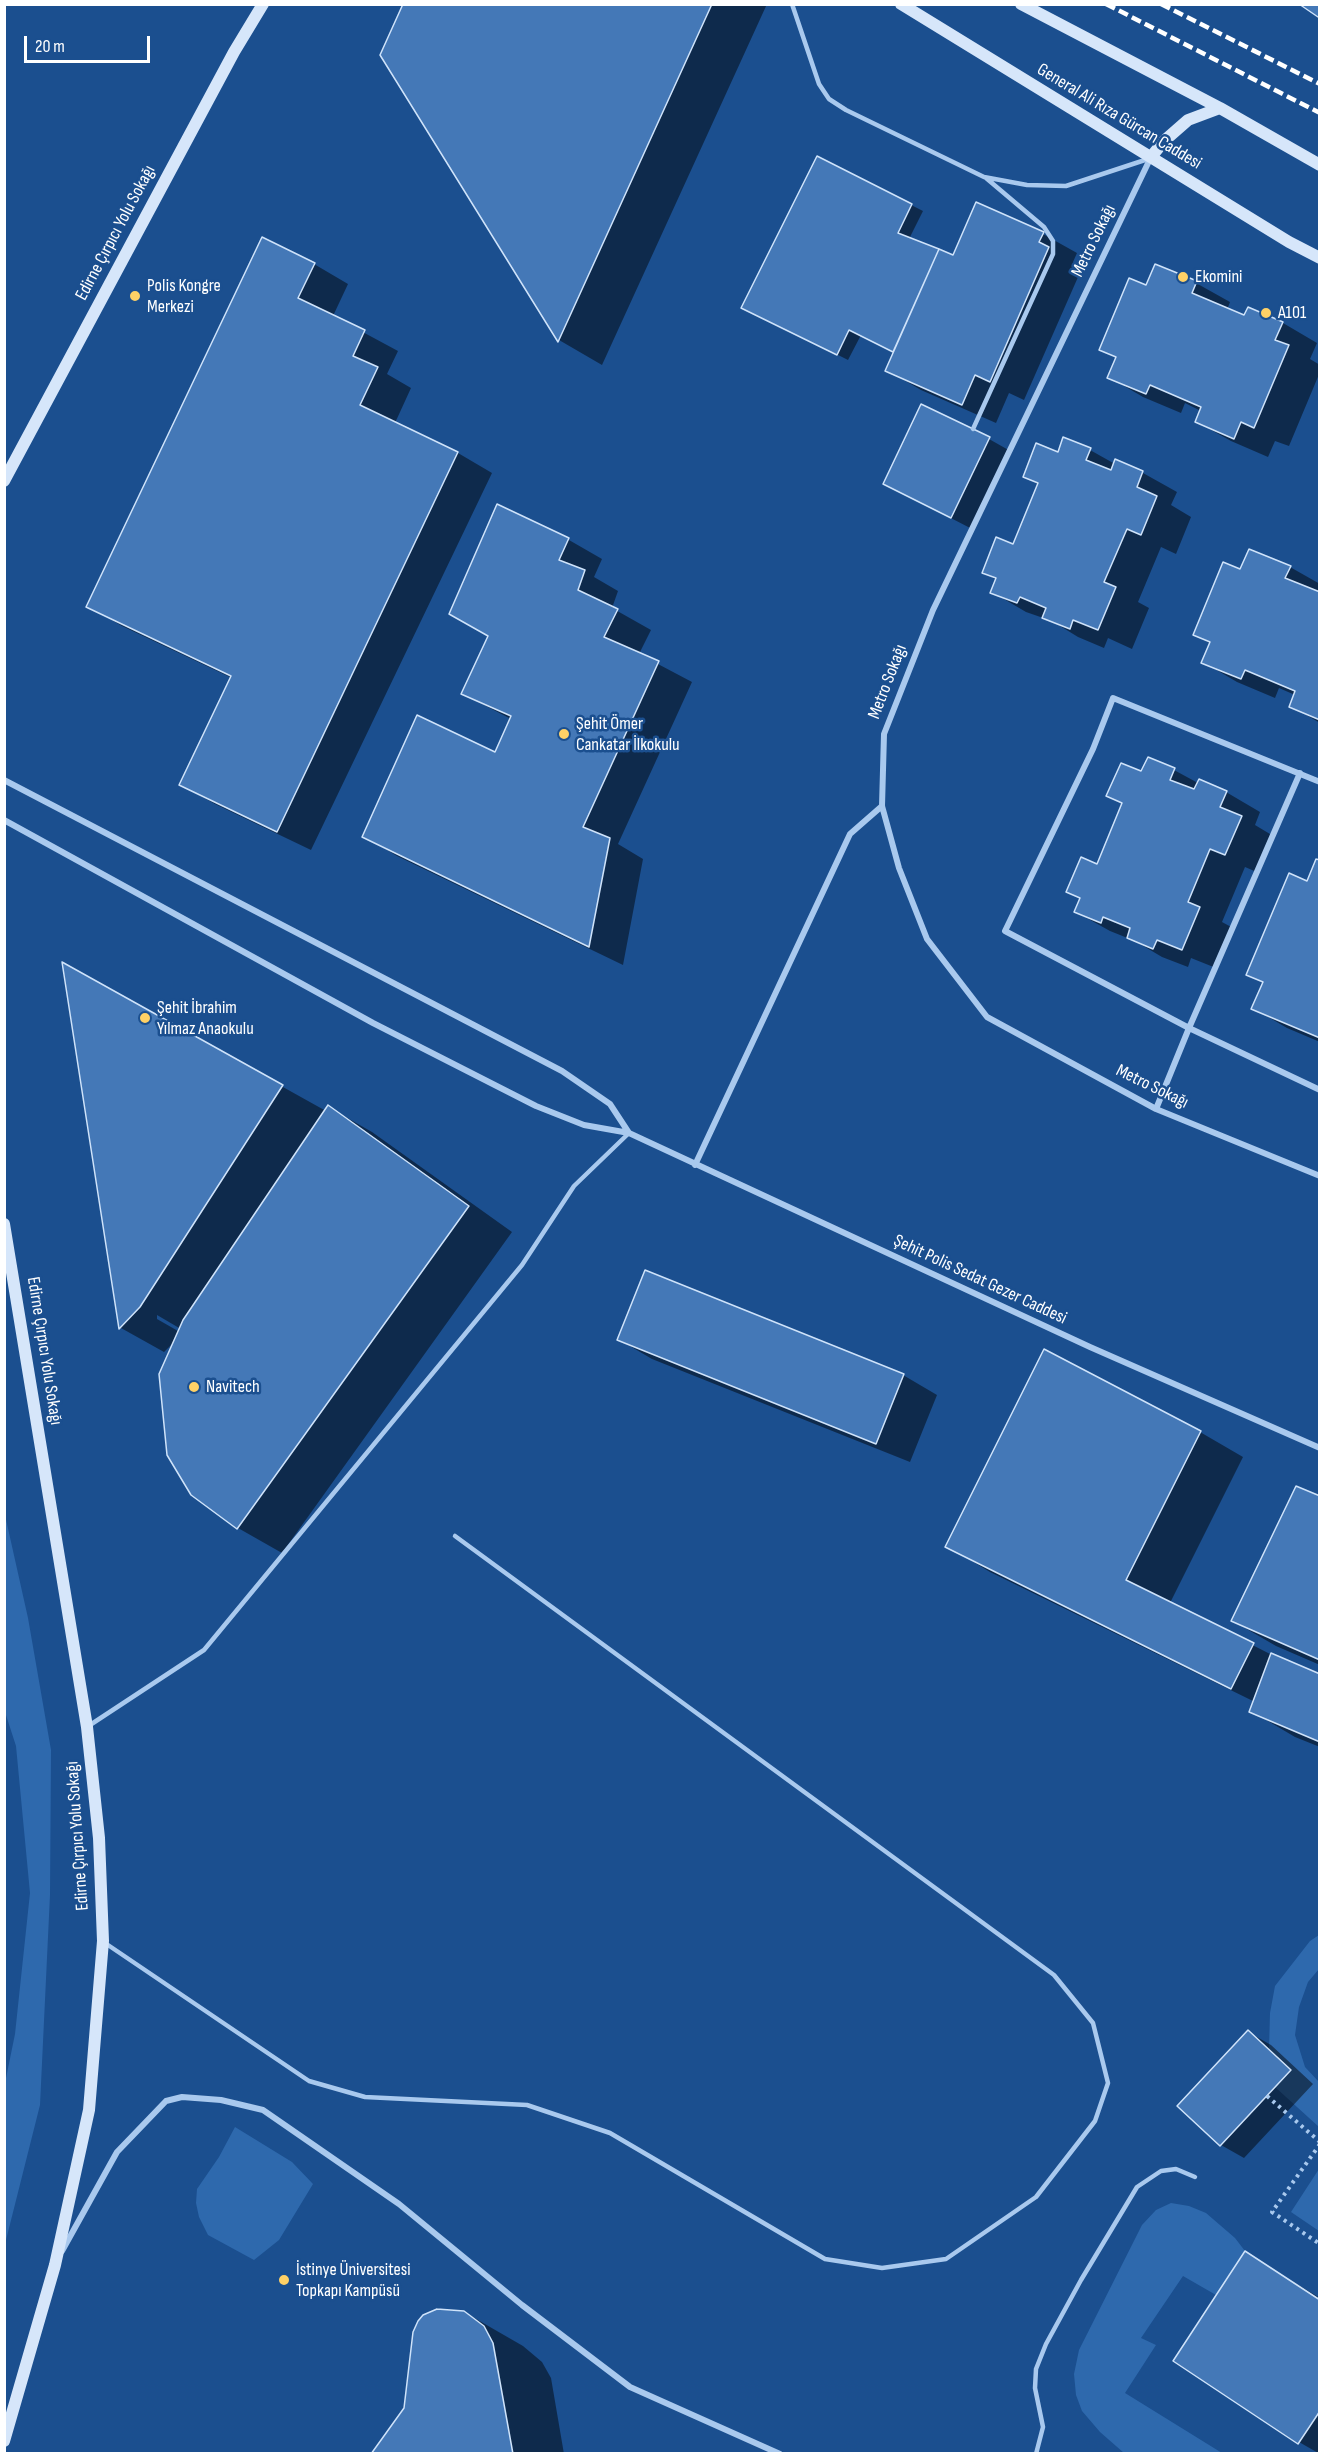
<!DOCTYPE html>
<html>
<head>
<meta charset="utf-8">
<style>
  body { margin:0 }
  #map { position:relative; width:1324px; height:2458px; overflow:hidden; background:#1b4f8f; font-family:"Sofia Sans Condensed",sans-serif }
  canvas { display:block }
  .frame { position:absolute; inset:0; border:6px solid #fff; pointer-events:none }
  .scale { position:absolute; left:24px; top:36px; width:126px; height:27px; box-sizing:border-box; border:3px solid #fff; border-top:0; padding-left:8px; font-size:18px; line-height:21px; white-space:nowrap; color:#fff; -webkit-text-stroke:4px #1b4f8f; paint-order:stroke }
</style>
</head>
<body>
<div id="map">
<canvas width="1324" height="2458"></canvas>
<div class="frame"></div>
<div class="scale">20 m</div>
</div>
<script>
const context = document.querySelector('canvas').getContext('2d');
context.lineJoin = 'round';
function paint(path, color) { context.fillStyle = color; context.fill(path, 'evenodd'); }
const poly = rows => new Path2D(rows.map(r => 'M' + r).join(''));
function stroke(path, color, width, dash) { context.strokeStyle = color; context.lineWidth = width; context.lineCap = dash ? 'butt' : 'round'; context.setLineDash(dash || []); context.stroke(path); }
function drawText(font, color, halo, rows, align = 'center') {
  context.font = font + ' "Sofia Sans Condensed",sans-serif'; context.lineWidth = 5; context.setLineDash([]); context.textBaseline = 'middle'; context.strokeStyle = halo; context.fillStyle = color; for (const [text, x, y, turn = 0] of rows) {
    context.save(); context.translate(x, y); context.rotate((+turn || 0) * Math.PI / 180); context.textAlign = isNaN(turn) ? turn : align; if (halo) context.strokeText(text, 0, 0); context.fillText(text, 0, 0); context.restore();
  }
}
paint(poly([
  [5,1515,28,1618,51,1750,50,1895,40,2105,5,2244,5,2083,15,2034,30,1893,16,1746,5,1712],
  [1319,1935,1319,1969,1308,1982,1299,2007,1295,2035,1305,2067,1319,2082,1319,2127,1275,2087,1291,2070,1269,2050,1270,2013,1275,1986,1310,1941],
  [235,2127,292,2162,313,2184,279,2240,254,2260,208,2235,199,2217,196,2203,197,2189,219,2157],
  [1319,2169,1320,2231,1319,2231,1291,2212],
  [1171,2203,1189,2206,1206,2213,1235,2238,1245,2251,1216,2295,1183,2276,1141,2338,1156,2345,1125,2393,1222,2453,1124,2453,1100,2432,1082,2411,1076,2395,1074,2374,1079,2350,1142,2225,1156,2210]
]), '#2e69ad');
paint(poly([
  [405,4,767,4,602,365,559,340,382,55],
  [818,158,923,211,909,239,953,257,977,204,1043,234,1077,253,1073,262,1082,268,1024,400,1009,393,996,423,921,390,887,370,895,352,861,335,848,360,755,313],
  [314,264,348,284,333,316,398,351,387,374,411,388,395,423,458,453,492,473,311,850,215,804,181,785,232,678,122,626,88,606],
  [1196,283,1230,302,1227,310,1245,317,1249,309,1283,323,1317,343,1310,359,1320,365,1320,372,1289,446,1275,441,1268,457,1231,441,1197,422,1201,411,1185,403,1181,413,1143,397,1109,377,1117,358,1101,349,1147,287],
  [989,439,1012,452,974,530,885,484],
  [1090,450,1115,464,1116,461,1143,473,1177,492,1171,505,1191,517,1176,554,1161,547,1138,602,1149,608,1132,649,1108,638,1104,648,1078,637,1052,621,1026,612,992,592,997,580,984,572,1013,546,1039,485,1025,476,1059,454],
  [498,506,569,540,602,559,594,577,618,591,612,608,651,630,639,654,692,682,618,844,643,859,623,965,397,856,364,836,495,754,511,719,463,694,490,636],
  [1290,567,1320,584,1320,723,1291,706,1295,695,1279,688,1275,698,1237,682,1203,662,1211,644,1194,634,1241,571],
  [1174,770,1198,783,1226,792,1260,812,1255,825,1275,837,1259,873,1245,867,1222,922,1233,928,1216,968,1191,958,1188,967,1162,957,1135,941,1110,931,1076,912,1081,899,1068,891,1098,866,1123,804,1108,796,1142,773],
  [1320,862,1320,1042,1287,1028,1253,1008,1264,983,1248,974],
  [64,965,326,1111,328,1107,372,1132,512,1232,282,1553,238,1528,192,1494,175,1341,164,1352,121,1328],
  [157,1315,186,1332,185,1335,157,1319],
  [618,1339,903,1375,937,1395,910,1462,652,1359],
  [1200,1432,1243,1457,1170,1603,1272,1655,1320,1676,1320,1747,1295,1737,1251,1711,1255,1702,990,1572,947,1546],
  [1320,1498,1320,1665,1276,1646,1233,1621],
  [1248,2032,1271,2045,1313,2084,1244,2158,1221,2145,1179,2106],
  [1245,2253,1320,2298,1320,2454,1299,2442],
  [464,2312,523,2346,542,2362,551,2378,564,2454,373,2454,405,2409]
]), '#0007');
const building = poly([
  [403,4,712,4,558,342,380,55,403,4],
  [1299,4,1320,4,1320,15,1318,17,1299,4],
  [817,156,912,204,898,233,939,249,893,352,849,330,837,355,741,308,817,156],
  [976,202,1044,232,1039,242,1049,247,990,382,975,375,962,405,885,371,939,249,953,255,976,202],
  [262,237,315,263,298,298,365,330,353,356,378,367,360,405,458,452,277,832,179,785,231,676,86,607,262,237],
  [1155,264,1197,281,1192,293,1244,315,1248,307,1283,322,1275,340,1289,345,1254,428,1241,422,1234,439,1195,422,1201,407,1150,385,1146,394,1107,378,1116,357,1099,350,1129,278,1146,285,1155,264],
  [921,404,990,437,951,518,883,484,921,404],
  [1063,437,1091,448,1086,460,1111,470,1115,459,1143,471,1137,487,1157,496,1141,535,1127,529,1104,582,1116,587,1098,630,1073,620,1070,629,1042,618,1046,608,1020,597,1017,603,990,593,996,578,982,573,996,537,1013,544,1038,483,1023,477,1036,443,1058,452,1063,437],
  [497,504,569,538,559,560,585,570,578,590,618,609,604,637,659,661,583,827,610,838,589,947,362,837,417,715,495,752,511,716,461,694,488,636,449,614,497,504],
  [1249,549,1291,566,1285,578,1320,592,1320,720,1289,707,1295,691,1245,670,1241,679,1201,663,1210,642,1193,635,1223,562,1240,569,1249,549],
  [1148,757,1175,768,1170,780,1194,789,1199,779,1227,791,1220,807,1242,816,1225,855,1210,849,1188,902,1200,907,1182,950,1157,940,1153,949,1127,938,1130,928,1103,917,1101,923,1074,912,1080,898,1066,892,1081,857,1097,864,1122,803,1106,796,1121,763,1141,771,1148,757],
  [1316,859,1320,860,1320,1038,1251,1009,1263,982,1246,975,1289,873,1307,881,1316,859],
  [62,962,283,1085,140,1307,119,1329,62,962],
  [328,1105,469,1206,237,1529,191,1495,167,1455,159,1374,183,1320,328,1105],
  [645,1270,904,1374,876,1444,617,1340,645,1270],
  [1044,1349,1201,1431,1126,1580,1254,1643,1231,1689,945,1547,1044,1349],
  [1296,1486,1320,1496,1320,1660,1231,1621,1296,1486],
  [1271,1653,1320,1674,1320,1742,1249,1712,1271,1653],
  [1248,2030,1291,2070,1220,2146,1177,2106,1248,2030],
  [1245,2251,1320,2300,1320,2411,1298,2444,1173,2361,1245,2251],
  [437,2309,464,2311,484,2326,493,2343,513,2454,371,2454,404,2408,413,2332,418,2321,423,2315,437,2309]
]);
paint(building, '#4478b7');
stroke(building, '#cfe3fa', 1.5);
stroke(poly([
  [1267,2096,1320,2142],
  [1320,2144,1272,2212,1320,2244]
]), '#a9c9ee', 4, [3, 4.5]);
stroke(poly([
  [792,4,819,84,829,99,846,110,984,177,1027,185,1066,186,1148,159],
  [973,429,1053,254,1053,241,1044,227,986,178],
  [90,1725,204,1650,522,1265,574,1186,629,1133],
  [105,1943,309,2081,365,2097,527,2105,610,2133,825,2259,882,2268,946,2259,1036,2197,1095,2121,1108,2083,1093,2023,1054,1975,455,1536],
  [1036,2454,1043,2427,1035,2388,1036,2369,1046,2344,1081,2280,1137,2187,1161,2171,1176,2169,1195,2177]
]), '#a9c9ee', 4.5);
stroke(poly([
  [1151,157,933,610,884,734,882,806,899,868,927,939,987,1017,1156,1109,1320,1176],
  [4,780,562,1071,610,1104,629,1133],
  [1320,782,1113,698,1093,749,1005,931,1189,1028,1320,1090],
  [4,820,373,1023,536,1106,584,1125,629,1133,1090,1347,1320,1448],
  [1156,1109,1189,1028,1300,773],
  [695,1165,850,834,882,806],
  [62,2251,117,2152,166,2101,182,2097,221,2100,263,2110,399,2204,522,2305,630,2387,780,2454]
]), '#a9c9ee', 6);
stroke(poly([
  [901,4,1289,242,1320,258],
  [1021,4,1220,108,1320,165],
  [1151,157,1164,141,1188,120,1220,108],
  [4,481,234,52,263,4],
  [4,1224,87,1727,99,1838,103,1941,89,2110,55,2265,4,2441]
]), '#d6e6fa', 12);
stroke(poly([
  [1106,4,1320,113],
  [1161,4,1320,84]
]), '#fff', 4.5, [10, 4.5]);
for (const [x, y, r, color] of [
  [1183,277,6,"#ffd166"],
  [135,296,6,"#ffd166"],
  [1266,313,6,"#ffd166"],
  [564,734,6,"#ffd166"],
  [145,1018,6,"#ffd166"],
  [194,1387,6,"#ffd166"],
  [284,2280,6,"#ffd166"]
]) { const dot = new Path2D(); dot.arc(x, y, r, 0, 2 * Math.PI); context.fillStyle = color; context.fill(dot); stroke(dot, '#1b4f8f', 2); }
drawText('18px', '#fff', '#1b4f8f', [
  ["General Ali Rıza Gürcan Caddesi",1119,117,31],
  ["Edirne Çırpıcı Yolu Sokağı",116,233,-62],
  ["Metro Sokağı",1094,241,-64],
  ["Metro Sokağı",888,682,-69],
  ["Metro Sokağı",1152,1087,26],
  ["Şehit Polis Sedat Gezer Caddesi",980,1280,25],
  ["Edirne Çırpıcı Yolu Sokağı",44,1351,81],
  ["Edirne Çırpıcı Yolu Sokağı",78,1836,-94]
]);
drawText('18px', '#fff', '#1b4f8f', [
  ["Ekomini",1195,277],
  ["Polis Kongre",147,286],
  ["Merkezi",147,307],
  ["A101",1278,313],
  ["Şehit Ömer",576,724],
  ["Cankatar İlkokulu",576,745],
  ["Şehit İbrahim",157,1008],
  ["Yılmaz Anaokulu",157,1029],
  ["Navitech",206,1387],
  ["İstinye Üniversitesi",296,2270],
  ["Topkapı Kampüsü",296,2291]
], 'left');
</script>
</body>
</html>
